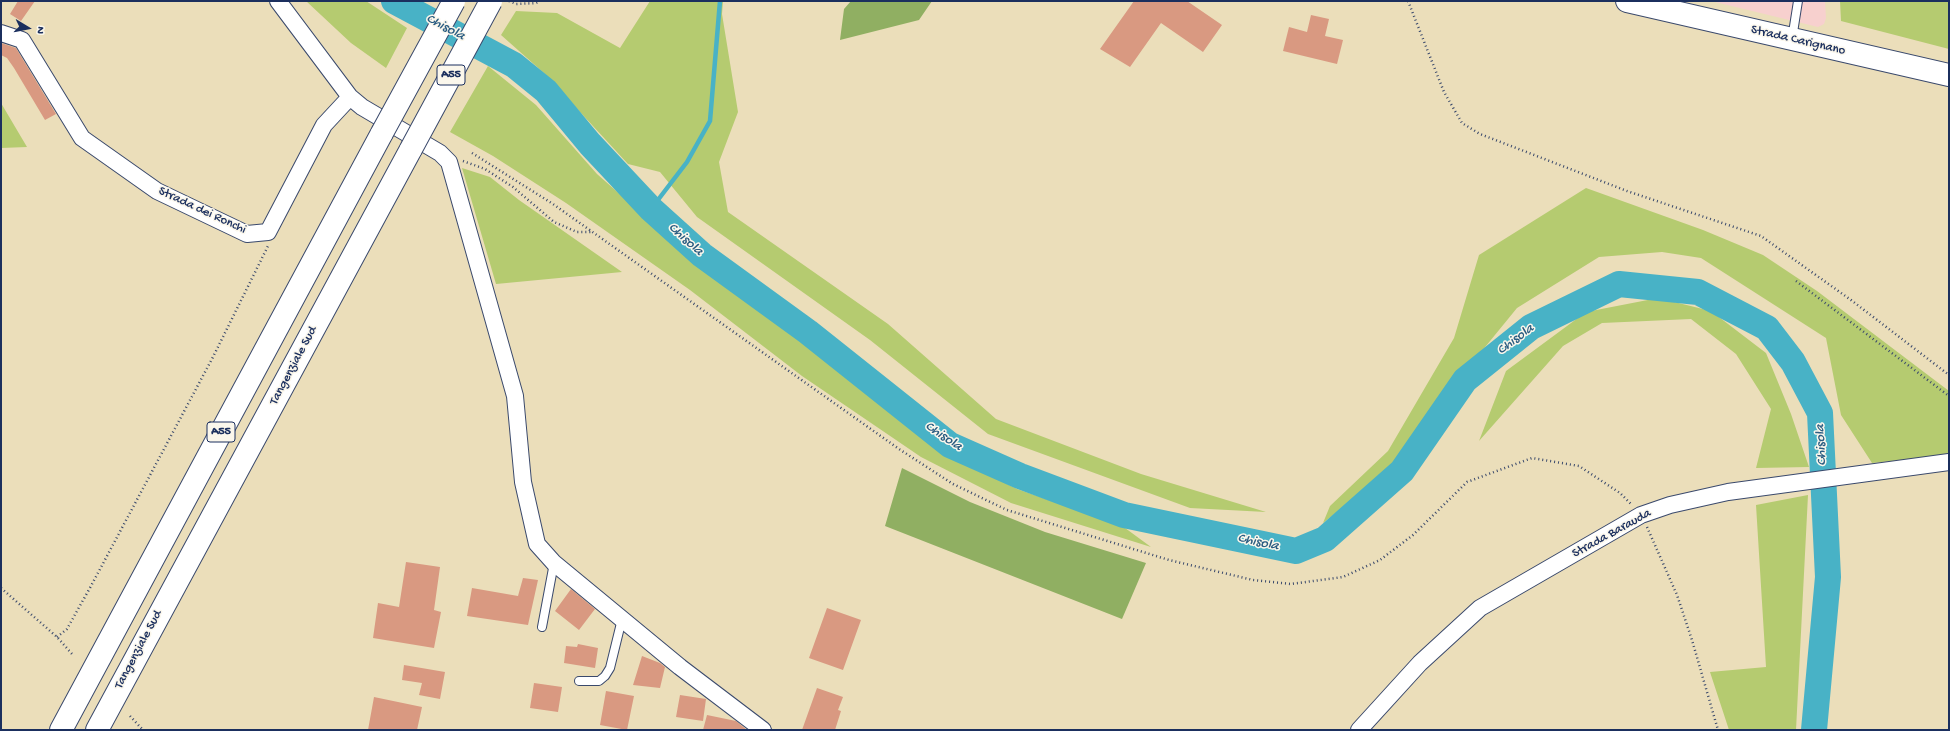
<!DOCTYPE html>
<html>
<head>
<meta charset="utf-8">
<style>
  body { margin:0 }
  #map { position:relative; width:1950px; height:731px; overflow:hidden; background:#ebdeba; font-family:"Gochi Hand",sans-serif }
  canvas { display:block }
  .frame { position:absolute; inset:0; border:2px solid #1b2f5e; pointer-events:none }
  .north { position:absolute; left:8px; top:8px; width:40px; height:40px; -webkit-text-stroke:3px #fbf7ec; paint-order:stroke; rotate:100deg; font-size:11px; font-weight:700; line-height:16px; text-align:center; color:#1b2f5e }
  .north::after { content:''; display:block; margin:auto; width:14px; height:18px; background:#1b2f5e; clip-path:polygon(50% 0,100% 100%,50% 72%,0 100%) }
</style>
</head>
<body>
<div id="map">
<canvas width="1950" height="731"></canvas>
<div class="frame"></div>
<div class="north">N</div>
</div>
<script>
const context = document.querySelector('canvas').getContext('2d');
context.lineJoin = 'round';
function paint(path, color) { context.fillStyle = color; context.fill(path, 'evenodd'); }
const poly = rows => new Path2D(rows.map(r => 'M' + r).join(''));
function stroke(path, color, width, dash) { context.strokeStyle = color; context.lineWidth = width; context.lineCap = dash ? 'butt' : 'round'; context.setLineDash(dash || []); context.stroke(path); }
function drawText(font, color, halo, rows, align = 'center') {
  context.font = font + ' "Gochi Hand",sans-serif'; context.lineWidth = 3; context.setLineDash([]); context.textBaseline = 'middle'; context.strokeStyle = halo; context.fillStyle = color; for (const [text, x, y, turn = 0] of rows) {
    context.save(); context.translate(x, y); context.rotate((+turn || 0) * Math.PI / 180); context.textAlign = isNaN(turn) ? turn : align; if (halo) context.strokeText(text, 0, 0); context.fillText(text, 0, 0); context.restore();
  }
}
paint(poly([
  [1711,1,1825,1,1826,18,1824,24,1818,27]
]), '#f7d0ce');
paint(poly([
  [306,1,366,1,407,28,386,68,351,43],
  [650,1,723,1,722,14,738,112,719,162,728,212,888,324,996,419,1141,474,1266,512,1190,508,988,434,870,340,697,217,660,172,628,164,545,74,501,35,516,11,557,13,620,48],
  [1840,1,1949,1,1949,49,1841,21],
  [488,66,536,105,597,174,707,271,823,356,931,445,1017,489,1121,525,1151,547,1011,503,921,457,802,376,690,290,566,203,493,156,450,132],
  [1,103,27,147,1,148],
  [462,168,490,177,519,200,622,272,496,284],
  [1586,188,1703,230,1763,255,1817,291,1949,391,1949,455,1872,463,1841,415,1826,338,1701,258,1662,252,1599,257,1517,308,1468,368,1397,465,1323,523,1330,506,1388,451,1454,338,1479,255],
  [1658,298,1711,311,1766,353,1791,414,1809,467,1756,468,1771,409,1736,354,1691,319,1602,323,1563,346,1479,441,1506,371,1586,312],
  [1808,495,1796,730,1729,730,1710,672,1766,667,1756,505]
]), '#b5cb70');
paint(poly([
  [851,1,932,1,919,20,840,40,844,9],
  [902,468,970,502,1045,532,1146,563,1122,619,885,526]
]), '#90af62');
stroke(poly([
  [651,209,687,162,710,121,720,1]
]), '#48b2c6', 4.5);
stroke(poly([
  [394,1,514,65,546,91,590,144,651,209,702,255,808,332,950,445,1020,476,1124,515,1296,551,1325,539,1402,471,1465,380,1531,327,1619,284,1698,292,1767,328,1793,362,1820,413,1828,577,1814,730]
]), '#48b2c6', 26);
paint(poly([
  [18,1,35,1,21,21,10,14],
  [1134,1,1187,1,1222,25,1203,52,1161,23,1130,67,1100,49],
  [1311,15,1329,19,1325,36,1343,40,1337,64,1283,51,1289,27,1307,32],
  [1,43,16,48,56,114,45,120,14,68,7,58,1,55],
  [406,562,440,567,434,610,441,612,434,648,373,638,378,603,399,607],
  [523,578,538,580,528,625,467,616,472,588,518,596],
  [571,589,595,609,579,630,555,611],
  [827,608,861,620,843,670,809,658],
  [578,644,598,648,595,668,564,663,566,646,577,647],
  [642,656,660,663,665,667,660,688,633,685],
  [404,665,445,672,440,699,419,695,422,683,402,680],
  [534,683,562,687,558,712,530,708],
  [817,688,843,697,838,710,841,711,835,730,802,730],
  [606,691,634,696,627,730,600,725],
  [680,695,706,699,703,721,676,717],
  [374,697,422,707,417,730,368,730],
  [707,715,736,721,747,730,703,730]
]), '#d99981');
const service = poly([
  [1792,39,1798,1],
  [542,627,554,563],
  [579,681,599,681,605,676,610,668,622,619]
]);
const minor = poly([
  [278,1,350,97,362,107,440,153,449,162,515,396,523,482,537,544,554,563,680,667,763,730],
  [1,33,22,40,82,138,157,191,247,234,268,232,324,125,350,97],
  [1359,730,1420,663,1480,608,1641,515,1670,505,1728,492,1949,462]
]);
const secondary = poly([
  [1627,1,1949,75]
]);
const motorway = poly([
  [61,730,382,133],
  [97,730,411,149]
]);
stroke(service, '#3a496c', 10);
stroke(minor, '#3a496c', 18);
stroke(secondary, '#3a496c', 24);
stroke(motorway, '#3a496c', 24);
stroke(poly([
  [509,1,516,4,536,3,540,1],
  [1408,1,1444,92,1462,123,1480,134,1627,191,1761,236,1851,300,1949,375],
  [472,153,553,204,899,449,953,484,1007,510,1169,560,1253,580,1291,584,1343,577,1380,560,1413,535,1467,482,1532,458,1579,466,1620,493,1632,505],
  [463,161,485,169,513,187,554,222,577,232,592,232],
  [1796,281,1949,396],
  [1647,527,1677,595,1692,640,1718,730],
  [1,588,57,637,72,654],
  [57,637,67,629,91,586,213,357,268,246],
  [130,716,143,730]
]), '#3a496c', 2.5, [1, 3]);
stroke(service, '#fff', 8);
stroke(minor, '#fff', 16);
stroke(secondary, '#fff', 22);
stroke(motorway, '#fff', 22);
const motorwayBridge = poly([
  [382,133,454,1],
  [411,149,491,1]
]);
stroke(motorwayBridge, '#3a496c', 24, []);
stroke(motorwayBridge, '#fff', 22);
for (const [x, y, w] of [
  [451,75,28],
  [221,432,28]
]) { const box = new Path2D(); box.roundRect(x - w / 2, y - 10, w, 20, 3); context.fillStyle = '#fbf7ec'; context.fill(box); stroke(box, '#1b2f5e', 1); }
drawText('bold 12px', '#1b2f5e', null, [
  ["A55",451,75],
  ["A55",221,432]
]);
drawText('13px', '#1b2f5e', '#fbf7ec', [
  ["Strada Carignano",1798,41,13],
  ["Strada dei Ronchi",202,211,25],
  ["Tangenziale Sud",294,366,-62],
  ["Strada Barauda",1612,534,-29],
  ["Tangenziale Sud",139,650,-62]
]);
drawText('italic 14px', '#2b5d82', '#fbf7ec', [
  ["Chisola",445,28,28],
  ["Chisola",685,240,42],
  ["Chisola",1516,340,-37],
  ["Chisola",943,437,34],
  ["Chisola",1822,445,-93],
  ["Chisola",1258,543,12]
]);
</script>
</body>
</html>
